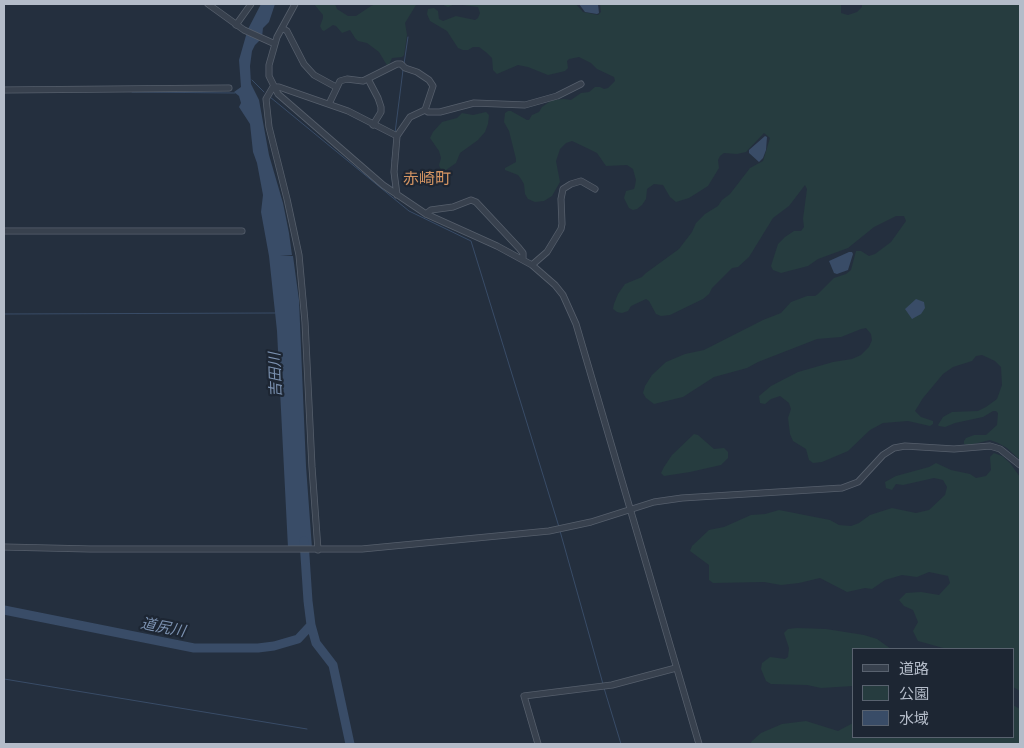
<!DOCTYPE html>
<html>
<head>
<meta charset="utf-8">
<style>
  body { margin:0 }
  #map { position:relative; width:1024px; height:748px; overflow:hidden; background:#242f3e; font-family:Helvetica,"Noto Sans JP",sans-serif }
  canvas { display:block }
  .frame { position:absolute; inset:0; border:5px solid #b4bcc9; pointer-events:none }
  .legend { position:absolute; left:852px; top:648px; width:162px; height:90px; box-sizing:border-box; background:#1d2633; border:1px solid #59626f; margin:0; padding:6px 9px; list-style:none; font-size:15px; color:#b4bcc9 }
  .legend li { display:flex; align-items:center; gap:10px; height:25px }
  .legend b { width:25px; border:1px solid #59626f }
</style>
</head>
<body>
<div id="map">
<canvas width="1024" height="748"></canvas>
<div class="frame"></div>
<ul class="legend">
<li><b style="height:6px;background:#38414e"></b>道路</li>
<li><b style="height:14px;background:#263c3f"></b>公園</li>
<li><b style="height:14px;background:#394c67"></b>水域</li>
</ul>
</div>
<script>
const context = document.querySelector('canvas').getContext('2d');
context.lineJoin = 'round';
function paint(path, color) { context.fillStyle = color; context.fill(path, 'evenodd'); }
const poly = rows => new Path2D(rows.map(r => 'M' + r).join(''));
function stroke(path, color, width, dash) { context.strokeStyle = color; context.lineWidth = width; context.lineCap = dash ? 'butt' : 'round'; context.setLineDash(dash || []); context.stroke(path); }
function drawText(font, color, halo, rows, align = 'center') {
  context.font = font + ' Helvetica,"Noto Sans JP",sans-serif'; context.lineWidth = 4.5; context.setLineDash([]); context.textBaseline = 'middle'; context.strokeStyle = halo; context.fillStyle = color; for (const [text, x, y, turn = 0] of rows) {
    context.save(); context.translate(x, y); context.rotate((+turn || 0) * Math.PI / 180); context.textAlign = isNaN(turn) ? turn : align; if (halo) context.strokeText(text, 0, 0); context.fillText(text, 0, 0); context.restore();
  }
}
paint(poly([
  [314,4,335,4,337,9,348,16,356,16,371,6,376,4,419,4,416,5,405,23,407,35,404,55,402,57,392,58,388,67,379,52,367,43,358,41,355,38,350,30,342,33,336,26,333,25,324,31,322,30,320,26,323,18,323,15],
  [441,4,576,4,583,12,598,15,601,12,600,4,841,4,841,13,848,15,857,12,862,7,862,4,1020,4,1020,460,1007,448,998,443,990,440,969,445,964,444,964,441,966,438,974,435,986,435,997,425,998,413,996,411,993,411,983,417,955,423,945,427,939,426,938,425,943,417,952,412,978,411,986,407,997,399,1002,385,1001,367,995,361,982,355,976,356,972,361,953,367,943,374,923,398,915,411,921,417,933,421,933,424,930,426,908,421,883,423,870,430,848,451,822,462,813,463,809,460,806,449,793,441,790,434,788,418,791,409,789,403,780,396,771,399,765,404,760,403,759,396,771,386,798,372,833,362,852,359,861,355,869,347,872,340,871,334,866,328,861,329,841,337,817,339,758,362,747,368,714,377,683,397,654,404,646,398,643,393,645,386,652,375,666,362,685,354,704,350,763,320,781,313,791,302,807,296,815,296,818,294,834,278,846,274,851,270,856,251,861,251,869,256,875,254,891,242,906,221,904,216,896,216,874,227,848,248,818,259,808,266,781,273,773,270,771,266,778,244,785,237,794,231,801,231,804,227,803,219,807,189,805,185,789,206,773,218,749,257,738,267,732,268,712,288,709,294,703,299,670,315,661,316,656,314,649,301,646,299,631,306,628,311,622,313,617,312,613,309,614,304,618,294,625,284,642,277,646,273,679,249,692,232,696,223,705,214,718,206,722,200,730,194,750,168,763,161,770,138,764,133,746,152,737,154,724,153,720,156,718,160,719,168,708,186,689,198,676,202,670,197,663,185,654,184,647,189,646,199,642,205,637,209,633,210,629,208,624,198,626,191,634,189,635,186,636,180,633,169,627,165,606,166,597,153,589,149,572,141,566,143,560,149,556,161,560,182,552,196,544,201,535,202,528,199,525,194,524,184,521,179,518,175,505,170,505,168,516,162,516,159,509,131,504,122,505,113,508,111,511,111,527,120,529,120,532,115,539,112,542,107,552,100,564,99,571,100,581,93,589,92,595,87,600,87,604,89,608,88,615,81,614,77,597,69,591,63,579,57,569,59,567,61,568,68,565,71,561,72,548,75,528,67,518,65,497,74,493,70,492,58,487,53,479,47,473,47,468,50,463,50,458,48,447,31,430,21,427,14,428,9,434,8,438,11,439,19,443,21,456,16,475,20,478,18,480,13,478,7,455,4,448,7],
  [486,112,489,115,488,124,485,132,478,140,460,153,456,163,446,170,441,170,439,165,441,158,439,151,430,138,433,132,442,122,457,118,462,113,473,115],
  [694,434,698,435,714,449,724,448,728,452,728,458,721,465,690,472,664,476,661,473,664,467,672,455],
  [994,453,1002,456,1010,463,1020,477,1020,691,1013,687,1013,649,947,649,918,641,913,631,918,622,913,610,904,606,899,600,906,593,921,592,939,595,950,583,948,576,929,572,917,577,902,575,885,580,872,589,865,588,847,592,820,578,799,583,781,585,764,582,713,583,709,580,709,565,690,551,692,546,709,530,724,527,751,515,765,514,779,510,830,520,839,525,851,526,859,523,870,515,892,508,916,513,929,510,945,495,947,487,943,480,934,478,903,485,896,484,892,490,886,488,885,482,896,476,929,467,936,463,951,470,970,474,976,478,986,476,991,470,990,457],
  [797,628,826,629,864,635,877,639,891,649,853,649,853,686,821,688,807,685,771,684,766,681,761,669,762,663,770,657,785,659,788,657,789,648,784,633,788,629],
  [1013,705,1020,709,1020,744,750,744,752,741,761,733,782,724,806,721,838,731,853,723,853,737,1013,737]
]), '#263c3f');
paint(poly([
  [261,4,275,4,269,22,263,28,262,37,247,31],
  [579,4,598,4,599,13,597,14,585,12],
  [247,32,260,40,255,45,252,51,250,66,251,84,259,100,269,155,283,203,289,233,292,255,280,256,293,256,299,300,306,466,312,548,288,548,277,331,269,256,261,212,263,195,257,163,253,152,250,124,239,107,241,103,239,96,234,92,241,87,239,60],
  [765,136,767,137,766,150,763,158,759,162,749,153,749,150],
  [849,252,852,252,853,254,848,270,837,274,834,273,829,261],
  [916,299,924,302,925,308,921,314,912,319,905,309]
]), '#394c67');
stroke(poly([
  [404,64,408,37],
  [252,80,264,92],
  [132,92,235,93],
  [270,97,409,211,471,241,559,527],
  [395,133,403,70],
  [392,161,393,152],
  [392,177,393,188],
  [4,314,275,313],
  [560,531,603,684],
  [4,679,307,729],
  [604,688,621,744]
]), '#394c67', 1);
stroke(poly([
  [304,541,308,601,311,625,316,643,333,665,350,744],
  [4,610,194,648,258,648,274,646,298,639,311,625]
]), '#394c67', 9);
const minor = poly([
  [208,4,244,30,275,44],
  [295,4,277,37,269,65,269,76,278,94,383,185,426,214,497,246,532,265,555,285,563,295,576,324,699,744],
  [236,25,251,4],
  [282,28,287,31,304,64,314,75,336,87],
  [368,79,378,98,381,107,381,112,373,125],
  [273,87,266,99,269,127,287,199,299,255,305,322,312,467,318,550],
  [273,87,279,87,348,111,397,136,394,172,397,195],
  [4,90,229,88],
  [329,104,340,81,347,79,363,81,397,64,401,64,405,68,417,72,429,80,433,86,425,110,410,117,397,136],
  [425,110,428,112,440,112,474,103,525,105,557,96,581,84],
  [426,214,431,210,453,207,471,200,476,202,519,248,523,253,523,259],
  [4,231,242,231],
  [532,265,547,252,561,229,562,224,561,199,563,189,571,184,581,181,595,189],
  [4,547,90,549,362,549,549,531,591,522,654,502,682,498,842,488,858,482,883,455,894,448,905,446,954,449,990,446,1000,449,1020,465],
  [538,744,524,696,612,685,676,668]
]);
stroke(minor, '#565f6c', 7);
stroke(minor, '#38414e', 5.5);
drawText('italic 15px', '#7c92b1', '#1d2633', [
  ["吉田川",276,375,-92],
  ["道尻川",163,628,11]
]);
drawText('16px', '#d59563', '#1d2633', [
  ["赤崎町",427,180]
]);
</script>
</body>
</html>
